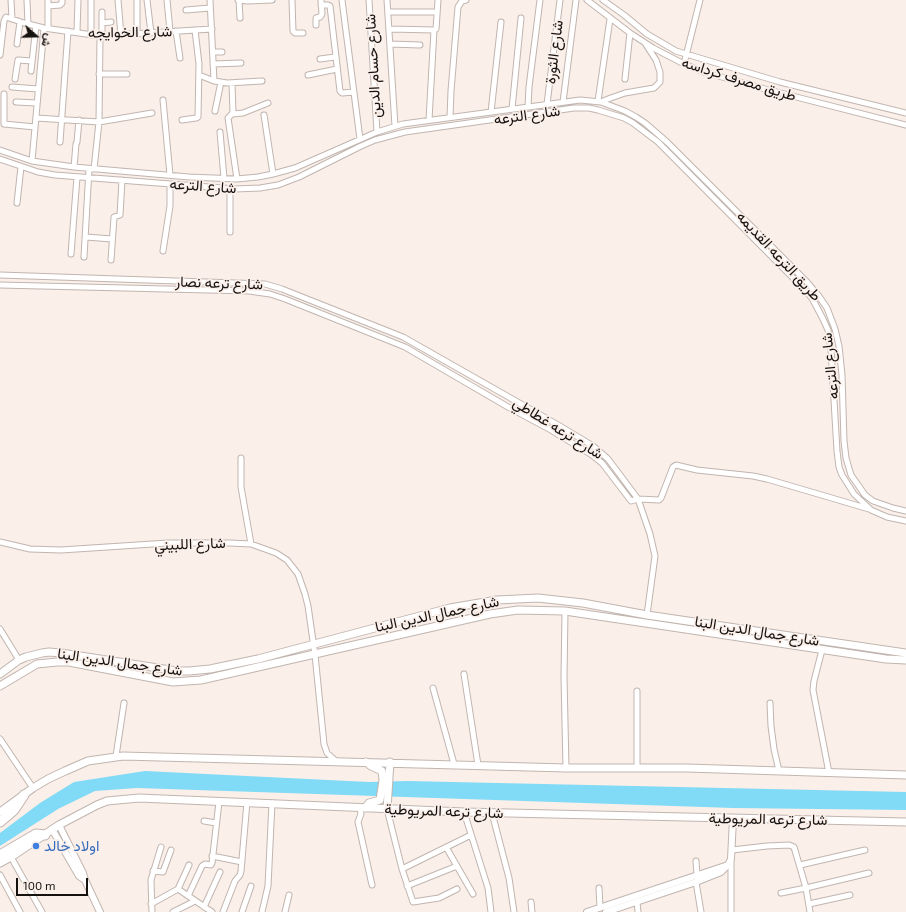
<!DOCTYPE html>
<html>
<head>
<meta charset="utf-8">
<style>
  body { margin:0 }
  #map { position:relative; width:906px; height:912px; overflow:hidden; background:#fbefe9; font-family:"Exo 2",Vazirmatn,sans-serif }
  canvas { display:block }
  .north { position:absolute; left:16px; top:16px; width:40px; height:40px; -webkit-text-stroke:3px #fbefe9; paint-order:stroke; rotate:110deg; font-size:11px; font-weight:700; line-height:16px; text-align:center; color:#15110f }
  .north::after { content:''; display:block; margin:auto; width:14px; height:18px; background:#15110f; clip-path:polygon(50% 0,100% 100%,50% 72%,0 100%) }
  .scale { position:absolute; left:16px; top:878px; width:72px; height:18px; box-sizing:border-box; border:2px solid #15110f; border-top:0; padding-left:5px; font-size:12px; line-height:14px; white-space:nowrap; color:#15110f; -webkit-text-stroke:3px #fbefe9; paint-order:stroke }
</style>
</head>
<body>
<div id="map">
<canvas width="906" height="912"></canvas>
<div class="north">ش</div>
<div class="scale">100 m</div>
</div>
<script>
const context = document.querySelector('canvas').getContext('2d');
context.lineJoin = 'round';
function paint(path, color) { context.fillStyle = color; context.fill(path, 'evenodd'); }
const poly = rows => new Path2D(rows.map(r => 'M' + r).join(''));
function stroke(path, color, width, dash) { context.strokeStyle = color; context.lineWidth = width; context.lineCap = dash ? 'butt' : 'round'; context.setLineDash(dash || []); context.stroke(path); }
function drawText(font, color, halo, rows, align = 'center') {
  context.font = font + ' "Exo 2",Vazirmatn,sans-serif'; context.lineWidth = 3.5; context.setLineDash([]); context.textBaseline = 'middle'; context.strokeStyle = halo; context.fillStyle = color; for (const [text, x, y, turn = 0] of rows) {
    context.save(); context.translate(x, y); context.rotate((+turn || 0) * Math.PI / 180); context.textAlign = isNaN(turn) ? turn : align; if (halo) context.strokeText(text, 0, 0); context.fillText(text, 0, 0); context.restore();
  }
}
paint(poly([
  [145,771,369,782,407,781,906,792,906,810,733,808,137,788,95,791,58,809,0,846,0,833,40,803,74,782]
]), '#81daf6');
const minor = poly([
  [11,0,12,19],
  [27,0,28,24],
  [48,0,48,28],
  [118,0,121,35],
  [137,0,137,34],
  [147,0,151,33],
  [167,0,170,31],
  [210,0,214,81],
  [238,0,248,1,272,0],
  [239,0,240,18],
  [292,0,293,31,295,33,303,33],
  [342,0,360,139],
  [369,0,377,132],
  [387,0,395,126],
  [587,0,630,33,653,48,684,64,704,72,765,89,906,125],
  [603,0,624,15,647,34,676,51,780,82,906,113],
  [321,5,328,5,330,6,340,91,342,93,354,92],
  [48,6,60,5,62,3,62,0],
  [186,10,210,8],
  [102,12,102,36],
  [388,12,437,12],
  [102,23,111,22],
  [316,25,316,18,320,17,322,14,321,0],
  [390,29,434,30],
  [176,31,180,58],
  [77,32,78,0],
  [91,35,91,0],
  [17,44,20,22],
  [391,44,420,45],
  [213,52,222,52],
  [0,55,4,21,6,17,24,23,44,28,100,36,212,29],
  [320,59,335,57],
  [213,64,241,63],
  [684,64,700,0],
  [31,71,36,26],
  [99,74,127,74],
  [199,75,214,81,227,83,262,81],
  [308,75,337,69],
  [15,79,18,60,32,61],
  [625,79,630,33],
  [232,83,233,113,228,118,237,179],
  [12,87,38,89],
  [4,94,4,124,35,127],
  [163,100,170,175],
  [598,101,610,19],
  [16,102,37,103],
  [563,102,576,0],
  [601,102,625,111,636,117,645,123,667,142,807,282,818,295,827,308,835,329,839,346,842,375,844,441,846,458,851,475,865,495,873,501,893,508,906,511],
  [547,104,560,0],
  [528,107,529,87,540,0],
  [512,109,521,18],
  [215,111,221,82],
  [491,112,501,22],
  [232,114,243,113,268,103],
  [264,115,273,174],
  [450,117,451,91,458,7,462,1,466,0],
  [36,118,99,122,152,113],
  [182,120,196,118,198,117,199,64,195,30],
  [429,120,434,30,436,29,438,0],
  [220,132,224,178],
  [60,142,68,31],
  [77,142,79,120],
  [0,150,32,161,74,167,189,177,237,179,258,177,273,174,295,168,377,132,403,124,580,100,601,102,608,99,625,93,654,88,660,82,660,72,656,60,645,43],
  [0,159,38,172,55,175,235,189,260,188,278,185,299,177,361,146,375,140,405,132,574,108,589,108,598,110,624,118,633,123,658,142,807,292,813,300,823,319,828,330,831,349,837,451,839,467,842,475,854,494,871,510,887,517,906,521],
  [32,161,44,28],
  [74,167,76,144],
  [94,169,99,122,100,36],
  [17,203,21,167],
  [230,232,230,189],
  [86,237,112,239],
  [163,251,170,206,170,184],
  [71,254,77,177],
  [84,257,89,169],
  [111,260,114,217,120,215,122,180],
  [0,275,265,284,282,289,403,337,558,425,593,446,608,459,638,499,650,534,655,556,647,615],
  [0,285,249,291,270,294,285,299,405,347,508,407,551,430,592,455,602,463,631,501,638,499,659,500,661,498,673,467,676,465,697,470,753,476,767,479,869,509],
  [241,458,241,487,251,544],
  [0,542,30,549,61,550,168,543,230,543,251,544,276,553,287,560,298,574,305,594,308,606,315,655,324,744,327,753,336,761],
  [565,611,564,677,566,768],
  [0,629,19,660],
  [822,650,814,681,813,690,829,773],
  [464,674,478,765],
  [433,688,454,764],
  [770,703,771,726,774,749,779,771],
  [0,739,33,788],
  [116,756,124,703],
  [637,768,637,691],
  [360,808,361,814,358,822,372,885],
  [387,809,402,869,413,902,439,898,457,889],
  [464,812,488,888,491,912],
  [492,813,509,878,514,912],
  [204,821,216,823],
  [446,847,473,894],
  [732,850,767,846,789,845,794,847,806,888,810,912],
  [212,856,242,862],
  [11,857,42,912],
  [696,861,697,875],
  [731,861,731,912],
  [800,865,865,850],
  [402,869,471,835],
  [153,871,163,872,171,850],
  [0,875,20,912],
  [696,882,701,912],
  [407,886,457,866],
  [599,888,600,908],
  [178,889,212,912],
  [781,893,806,888,869,873],
  [188,896,202,866,205,864,211,865,212,863,219,802],
  [531,902,532,912],
  [637,902,638,912],
  [151,904,178,889,189,865],
  [809,904,850,895],
  [204,907,220,872],
  [152,912,151,880,161,847],
  [173,912,195,901],
  [223,912,235,881,240,875,241,871,247,802],
  [242,912,251,886],
  [262,912,268,886,272,803],
  [285,912,289,895]
]);
const tertiary = poly([
  [59,825,83,873,85,880,100,912],
  [52,829,79,876,85,880],
  [587,912,728,865],
  [606,912,696,882,721,872,728,865,731,859,733,819]
]);
const secondary = poly([
  [0,674,19,660,26,657,42,653,49,652,61,653,177,671,189,671,210,669,258,659,450,608,497,600,538,598,583,603,647,615,906,653],
  [0,686,37,664,57,662,69,662,173,682,201,680,490,614,518,610,565,611,886,659,906,660],
  [365,808,369,803,380,800,383,780,382,771,371,766,366,762],
  [387,809,390,762],
  [0,812,33,788,48,779,65,771,88,761,123,756,566,768,687,768,906,775],
  [0,863,11,857,59,825,97,805,107,801,139,798,464,812,906,822]
]);
const motorway = poly([
  [0,822,14,810,24,795],
  [0,855,36,834,45,835]
]);
stroke(minor, '#c1b5b0', 7);
stroke(tertiary, '#c1b5b0', 8);
stroke(secondary, '#c1b5b0', 9);
stroke(motorway, '#c1b5b0', 11);
stroke(minor, '#fff', 5);
stroke(tertiary, '#fff', 6);
stroke(secondary, '#fff', 7);
stroke(motorway, '#fff', 9);
for (const [x, y, r, color] of [
  [36,846,4,"#3f7fe0"]
]) { const dot = new Path2D(); dot.arc(x, y, r, 0, 2 * Math.PI); context.fillStyle = color; context.fill(dot); stroke(dot, '#fbefe9', 1.5); }
drawText('15px', '#15110f', '#fbefe9', [
  ["شارع الخوايجه",130,32,-1],
  ["شارع الثورة",554,52,-83],
  ["شارع حسام الدين",373,66,-93],
  ["طريق مصرف كرداسه",739,79,17],
  ["شارع الترعه",527,115,-8],
  ["شارع الترعه",203,186,4],
  ["طريق الترعه القديمه",779,256,47],
  ["شارع ترعه نصار",219,283,2],
  ["شارع الترعه",830,366,-96],
  ["شارع ترعه غطاطي",558,428,32],
  ["شارع اللبيني",190,544,-2],
  ["شارع جمال الدين البنا",437,614,-12],
  ["شارع جمال الدين البنا",757,631,9],
  ["شارع جمال الدين البنا",120,662,8],
  ["شارع ترعه المريوطية",444,811,2],
  ["شارع ترعه المريوطية",768,819,1]
]);
drawText('15px', '#366cbe', '#fbefe9', [
  ["اولاد خالد",44,846]
], 'left');
</script>
</body>
</html>
